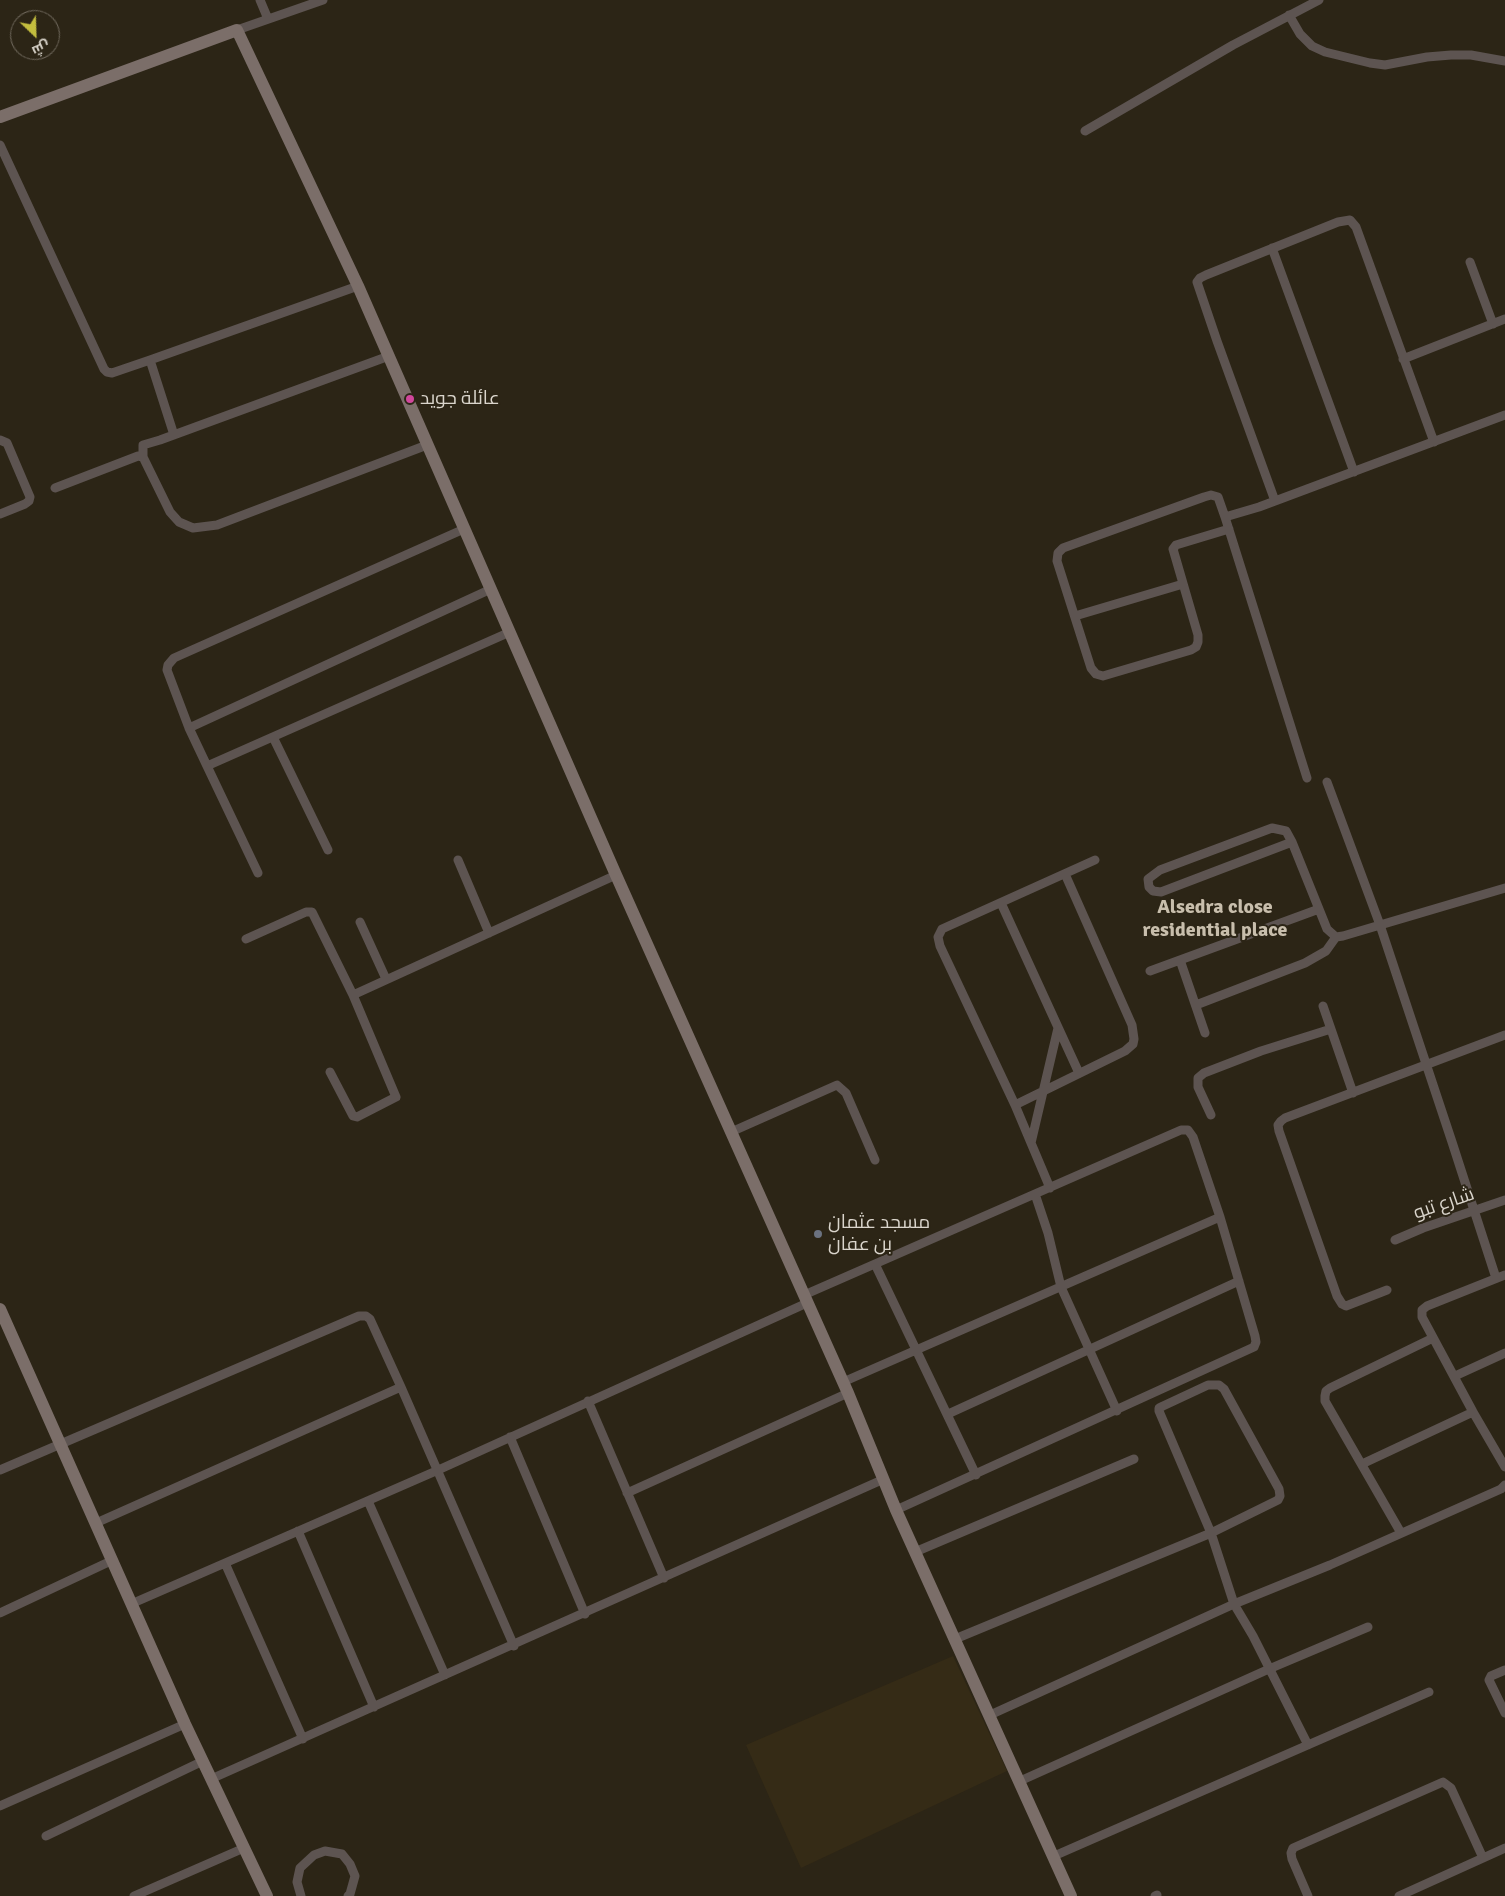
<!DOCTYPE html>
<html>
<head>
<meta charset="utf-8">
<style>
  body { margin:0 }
  #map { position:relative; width:1505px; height:1896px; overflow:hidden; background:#2c2516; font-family:Signika,Cairo,sans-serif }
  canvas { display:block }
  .north { position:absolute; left:10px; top:10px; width:50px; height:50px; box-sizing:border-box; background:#2c2516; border:1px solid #726b5f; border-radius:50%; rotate:156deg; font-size:14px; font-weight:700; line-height:20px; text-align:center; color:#dad5cc }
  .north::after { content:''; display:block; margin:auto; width:18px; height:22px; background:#c3bd3e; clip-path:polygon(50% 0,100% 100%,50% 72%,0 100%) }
</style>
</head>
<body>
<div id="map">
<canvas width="1505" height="1896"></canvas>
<div class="north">ش</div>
</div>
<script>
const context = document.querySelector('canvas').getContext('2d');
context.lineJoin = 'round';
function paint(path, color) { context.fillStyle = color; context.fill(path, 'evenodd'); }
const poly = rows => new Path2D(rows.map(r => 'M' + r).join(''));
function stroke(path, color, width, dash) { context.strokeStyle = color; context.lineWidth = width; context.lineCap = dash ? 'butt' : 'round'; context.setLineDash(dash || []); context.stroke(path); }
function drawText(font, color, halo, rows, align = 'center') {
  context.font = font + ' Signika,Cairo,sans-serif'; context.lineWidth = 4; context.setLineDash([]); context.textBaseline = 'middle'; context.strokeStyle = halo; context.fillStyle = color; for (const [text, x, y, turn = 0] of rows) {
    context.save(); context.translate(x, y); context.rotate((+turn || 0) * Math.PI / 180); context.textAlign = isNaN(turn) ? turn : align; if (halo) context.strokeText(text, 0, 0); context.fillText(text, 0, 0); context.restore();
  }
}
paint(poly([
  [953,1656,1007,1771,801,1868,746,1745]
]), '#352b16');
stroke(poly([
  [260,0,268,19],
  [1289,15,1300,34,1312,46,1325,52,1370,63,1385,65,1427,57,1451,55,1471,55,1505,61],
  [237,30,323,0],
  [1085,131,1233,45,1319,0],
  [0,145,104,369,107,372,112,373,150,360,358,286],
  [1272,248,1354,472],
  [1470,262,1493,324],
  [389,356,160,440,143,445,143,457,170,512,179,522,193,528,217,525,427,445],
  [1403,359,1505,319],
  [150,360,174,435],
  [0,440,7,443,30,497,29,501,25,504,0,514],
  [55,488,138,456,143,457],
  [1275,501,1217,341,1197,282,1200,278,1206,275,1338,222,1350,220,1356,227,1434,442],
  [1225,517,1259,507,1505,415],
  [464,529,174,658,168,665,167,670,189,728,207,766,510,632],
  [1229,529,1176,545,1173,549,1198,635,1198,642,1196,647,1191,650,1103,676,1096,674,1091,668,1057,561,1058,553,1063,548,1204,497,1211,495,1218,497,1225,517,1307,778],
  [1075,616,1183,584],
  [189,728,491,589],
  [273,737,328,850],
  [207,766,258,873],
  [1327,782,1380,925,1452,1142,1496,1278],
  [1292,842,1161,892,1153,891,1149,887,1148,879,1160,870,1272,828,1286,831,1292,842,1327,929,1336,937,1343,936,1505,888],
  [458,860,489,933],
  [1001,903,1079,1073],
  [360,922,386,979],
  [246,939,306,912,312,912,353,995,396,1097,357,1117,353,1116,330,1072],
  [1180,960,1205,1033],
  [1150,971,1319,909],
  [353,995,616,875],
  [1196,1005,1305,963,1326,951,1336,937],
  [1323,1006,1353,1093],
  [1015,1105,1125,1051,1133,1044,1134,1039,1132,1025,1065,874],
  [1211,1115,1198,1087,1198,1078,1204,1073,1261,1051,1331,1029],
  [731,1132,837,1085,846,1093,875,1160],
  [1031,1143,1058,1028],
  [1050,1188,1015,1105,940,946,938,937,942,929,1095,860],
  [1035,1194,1048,1233,1061,1287,1117,1411],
  [1395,1240,1423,1228,1505,1200],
  [875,1264,976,1475],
  [1505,1275,1427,1306,1422,1310,1422,1317,1473,1412,1505,1467],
  [1387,1290,1346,1306,1342,1304,1337,1296,1279,1131,1278,1125,1281,1121,1285,1118,1505,1035],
  [804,1295,1181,1130,1188,1130,1193,1137,1220,1217,1255,1336,1256,1342,1254,1347,896,1510],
  [1455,1376,1505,1353],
  [843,1382,1220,1217],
  [588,1401,664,1578],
  [948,1414,1239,1281],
  [510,1437,585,1614],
  [1362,1464,1473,1412],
  [0,1470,359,1316,366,1316,370,1319,401,1387,514,1646],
  [627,1493,848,1393],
  [368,1501,445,1675],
  [96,1523,401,1387],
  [298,1531,374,1707],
  [1401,1533,1325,1401,1325,1396,1326,1391,1330,1388,1433,1338],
  [915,1552,1134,1459],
  [225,1563,303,1739],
  [131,1604,436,1471,807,1303],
  [0,1613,113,1560],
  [955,1639,1211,1533,1278,1500,1280,1496,1279,1489,1224,1389,1219,1385,1208,1385,1163,1406,1159,1408,1159,1411,1211,1533,1234,1604,1253,1636,1308,1745],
  [1505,1670,1491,1676,1489,1680,1505,1713],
  [990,1715,1234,1604,1330,1565,1501,1489,1505,1485],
  [211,1779,884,1479],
  [1020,1781,1269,1669,1368,1627],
  [0,1806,185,1724],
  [46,1836,203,1761],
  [1054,1856,1429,1692],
  [134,1896,244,1848],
  [301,1896,297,1882,300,1868,314,1855,325,1851,342,1854,350,1864,355,1876,350,1894,348,1896],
  [1155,1896,1157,1895],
  [1308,1896,1292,1859,1291,1853,1293,1848,1443,1782,1451,1788,1483,1858],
  [1399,1896,1505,1848]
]), '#5d5451', 9);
stroke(poly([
  [0,117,237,30,358,286,616,875,848,1393,896,1510,1071,1896],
  [0,1309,185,1724,267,1896]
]), '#7b6e69', 12);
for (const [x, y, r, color] of [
  [410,399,5,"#d1479c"],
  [818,1234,5,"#6b7280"]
]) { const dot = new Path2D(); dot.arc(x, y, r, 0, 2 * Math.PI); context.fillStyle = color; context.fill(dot); stroke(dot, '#2c2516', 2); }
drawText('19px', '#dad5cc', '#2c2516', [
  ["عائلة جويد",420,399],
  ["مسجد عثمان",828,1223],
  ["بن عفان",828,1245]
], 'left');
drawText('19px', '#dad5cc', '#2c2516', [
  ["شارع تبو",1444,1204,-19]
]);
drawText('bold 20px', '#c8beac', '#2c2516', [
  ["Alsedra close",1215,908],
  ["residential place",1215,931]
]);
</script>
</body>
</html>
